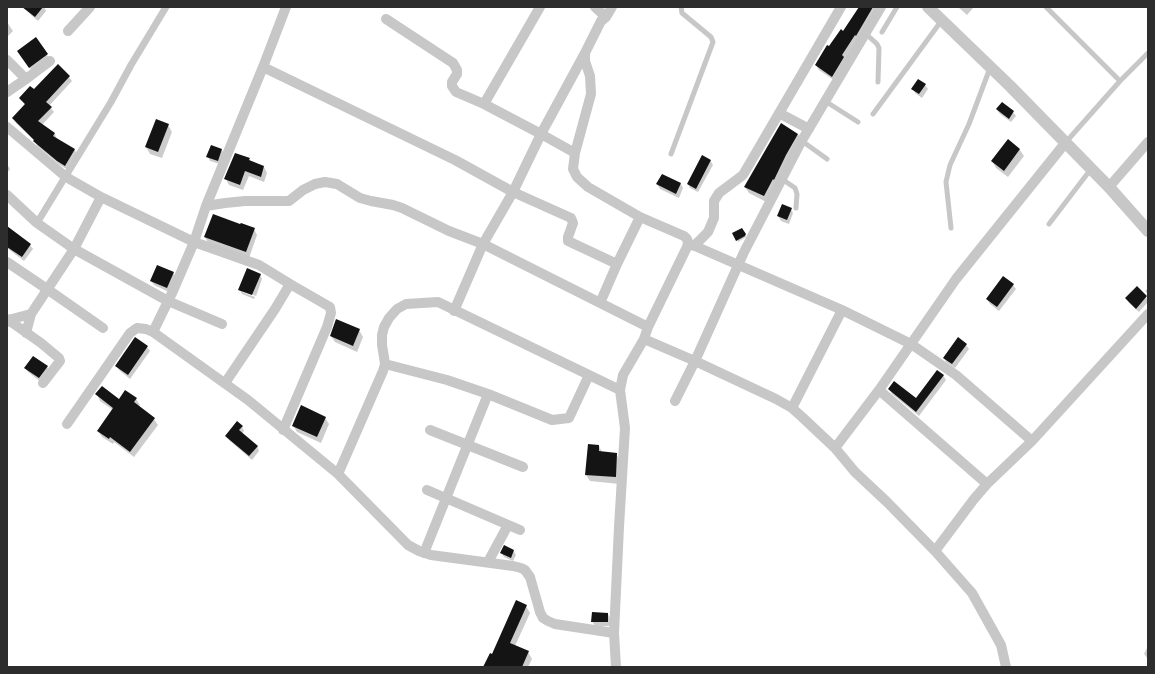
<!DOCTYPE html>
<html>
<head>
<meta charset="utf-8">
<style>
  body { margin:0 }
  #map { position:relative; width:1155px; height:674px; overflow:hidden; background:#fff; font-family:Roboto,sans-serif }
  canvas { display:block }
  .frame { position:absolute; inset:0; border:8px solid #2d2d2d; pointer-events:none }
</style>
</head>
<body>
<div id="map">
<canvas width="1155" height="674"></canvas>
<div class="frame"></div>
</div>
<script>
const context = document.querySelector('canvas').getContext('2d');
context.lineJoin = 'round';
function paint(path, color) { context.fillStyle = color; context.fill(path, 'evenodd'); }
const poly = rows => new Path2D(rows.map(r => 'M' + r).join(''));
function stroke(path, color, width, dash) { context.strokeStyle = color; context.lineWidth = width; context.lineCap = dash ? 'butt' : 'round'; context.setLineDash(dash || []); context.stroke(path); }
paint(poly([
  [32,7,44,7,46,11,38,21,31,15,28,11],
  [859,7,880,7,835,81,819,70,816,65,829,48,843,32],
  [958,7,974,7,967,15],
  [7,22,13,31,7,37],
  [35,38,51,61,34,74,18,51],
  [58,66,69,77,72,81,49,106,54,112,42,125,55,134,57,139,75,150,77,155,68,170,60,165,37,146,35,141,16,123,14,118,25,105,20,98,34,91],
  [925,85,928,89,922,98,915,93,913,89],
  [1002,104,1013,112,1016,116,1011,122,1000,114,997,110],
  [168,125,172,132,162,158,150,154,146,147],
  [798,134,802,141,768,203,749,193,745,187],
  [1008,140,1020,150,1024,156,1008,177,996,168,992,161],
  [222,150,224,154,220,164,210,161,208,157],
  [249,159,251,162,264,167,267,173,264,182,249,176,243,190,229,185,226,179],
  [710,160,713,165,698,192,690,188,688,184],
  [7,164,10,169,7,173],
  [662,175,681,184,683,188,679,198,660,189,657,184],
  [791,209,793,213,789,224,781,221,778,216],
  [254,229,257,235,249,258,208,243,205,237],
  [742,229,746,237,738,242,734,234],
  [7,232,30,245,33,249,24,261,7,248],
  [173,273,176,277,169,292,154,285,151,281],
  [260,274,262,279,256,296,242,290,242,292,255,297,254,299,242,294,240,290],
  [1013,285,1016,289,999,311,990,304,987,299],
  [1137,288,1148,300,1148,302,1139,312,1129,303,1127,299],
  [1148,288,1148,294,1145,291],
  [359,330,363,337,357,352,335,342,331,336],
  [136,339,147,347,150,351,130,379,119,370,117,366],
  [966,345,969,349,955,368,946,362,944,358],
  [47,367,50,371,41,382,28,372,25,368],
  [943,375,946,380,919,416,892,394,889,389,917,399],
  [97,394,119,401,136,399,140,405,138,407,154,419,158,425,134,457,114,442,113,444,102,437,98,431,113,410,100,401],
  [325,418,329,424,321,443,297,432,293,425],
  [242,427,244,431,242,434,257,446,259,451,252,460,229,440,226,436],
  [599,446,602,452,616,454,620,460,619,484,590,481,586,475],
  [513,550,516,555,513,561,504,557,501,553],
  [526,606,530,613,515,646,528,652,532,659,528,667,485,667],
  [608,614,610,618,610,626,595,626,592,621],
  [1147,648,1148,649,1148,659,1144,654]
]), '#0003');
paint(poly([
  [22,7,43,7,35,17],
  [859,7,873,7,856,36,855,35,842,55,844,57,832,77,815,65,827,45,829,46,841,29,843,31],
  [36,37,48,54,29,68,17,51],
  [58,64,70,76,46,102,52,107,38,121,55,133,53,136,75,149,65,166,57,161,33,141,34,140,12,118,25,104,19,98,30,86,34,89],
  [918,79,926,84,919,94,911,89],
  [1002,102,1014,111,1009,119,996,109],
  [156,119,169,124,158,152,145,147],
  [781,123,798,134,786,155,774,180,773,179,764,196,744,187],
  [1008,139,1020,149,1004,171,991,161],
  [211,145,222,149,218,161,206,157],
  [235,153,250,158,249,160,264,166,261,177,245,171,240,185,224,179],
  [702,155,711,160,696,189,687,184],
  [662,174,681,183,676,194,656,184],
  [782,204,792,208,787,220,777,216],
  [213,214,240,224,241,223,255,228,246,252,204,237],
  [7,226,31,244,22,257,7,247],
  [742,228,746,234,745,236,736,241,732,233],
  [157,265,174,272,167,288,150,281],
  [247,268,261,274,252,295,238,290],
  [1003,276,1014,284,997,307,986,299],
  [1137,286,1147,296,1136,309,1125,298],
  [336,319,360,329,353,346,330,336],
  [135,337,148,346,128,375,115,366],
  [958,337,967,344,952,364,943,358],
  [33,356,48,366,39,378,24,368],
  [937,370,944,375,916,412,888,389,894,381,916,398],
  [102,386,119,399,125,390,137,398,134,402,155,418,130,452,110,437,109,439,97,431,113,408,95,394],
  [301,405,326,417,317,437,292,426],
  [237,421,243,426,239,430,258,446,249,456,225,436],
  [588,444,599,445,599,451,617,453,616,477,585,475],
  [504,545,514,550,511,558,500,553],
  [516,600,527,605,510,643,529,651,522,667,483,667,490,653,492,654],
  [592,612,608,613,608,622,591,622]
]), '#141414');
stroke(poly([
  [1046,7,1120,81],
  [882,32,897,7],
  [866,34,877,44,879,48,878,82],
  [825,101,858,122],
  [873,114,942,20],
  [802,141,827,159],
  [1066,142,1120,81,1148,53],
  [671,154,713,42,711,37,682,13,681,7],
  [782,179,795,188,797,194,796,208],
  [1049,224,1091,169],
  [951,228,946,182,950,165,969,124,990,68]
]), '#c7c7c7', 5);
stroke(poly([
  [37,223,111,102,131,65,166,7]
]), '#c7c7c7', 7);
stroke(poly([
  [595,7,606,17],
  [612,7,606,17,601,21,585,53,585,61,590,76,591,94,575,153,573,169,577,177,588,187,640,217,684,236,687,239,688,243,687,247,648,327,644,339,623,375,620,390,625,428,619,527,614,633,616,667],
  [386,19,453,63,457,70,457,74,452,82,452,86,456,92,484,104,541,134,585,53],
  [68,31,90,7],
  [7,60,26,79],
  [263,67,455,160,513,192,541,134,575,153],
  [7,92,26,79,50,61],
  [484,104,540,7],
  [779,113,809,129],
  [7,127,66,177,101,197,194,242,173,291,153,332],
  [1109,187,1148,142],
  [7,195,37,223,74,249,168,301,222,324],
  [206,206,225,203,245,201,289,201,303,190,315,184,325,182,337,184,360,198,371,201,393,205,402,208,449,231,483,244,648,327],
  [688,243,842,310,911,344,956,375,1032,441],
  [694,246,708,232,714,218,714,201,719,193,743,175,841,7],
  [7,262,47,289,103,328],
  [600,303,617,264,640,217],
  [454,311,483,244,513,192,571,218,573,223,568,237,568,241,617,264],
  [7,319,41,343,59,358,60,361,43,383],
  [7,322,8,320,31,314],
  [26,333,31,314,74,249,101,197],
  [644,339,695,361,776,399,792,408,801,416,835,448,855,472,887,502,935,551,972,593,1001,645,1006,667],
  [385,364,447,380,488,394,552,420,569,418,589,375],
  [225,383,275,309,290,284],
  [879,390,987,484],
  [675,401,695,361,744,252,801,142,881,7],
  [792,408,842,310],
  [67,424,130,333,137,328,146,329,153,332,248,400,338,474,408,545,419,551,431,555,513,566,521,568,525,570,530,577,540,612,543,618,548,621,555,624,614,633],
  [283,430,327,327,331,313,330,307,290,284,259,265,194,242,206,206,263,67,286,7],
  [430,430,523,467],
  [835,448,879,390,956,279,1066,142],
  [338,474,383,371,385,364,384,357,382,345,382,335,384,327,389,318,397,309,406,304,438,302,620,390],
  [427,490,520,530],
  [935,551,974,499,987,484,1032,441,1148,314],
  [424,553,488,394],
  [488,562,508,525]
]), '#c7c7c7', 10);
stroke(poly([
  [928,7,1010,86,1109,187,1148,231]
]), '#c7c7c7', 12);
</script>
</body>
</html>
